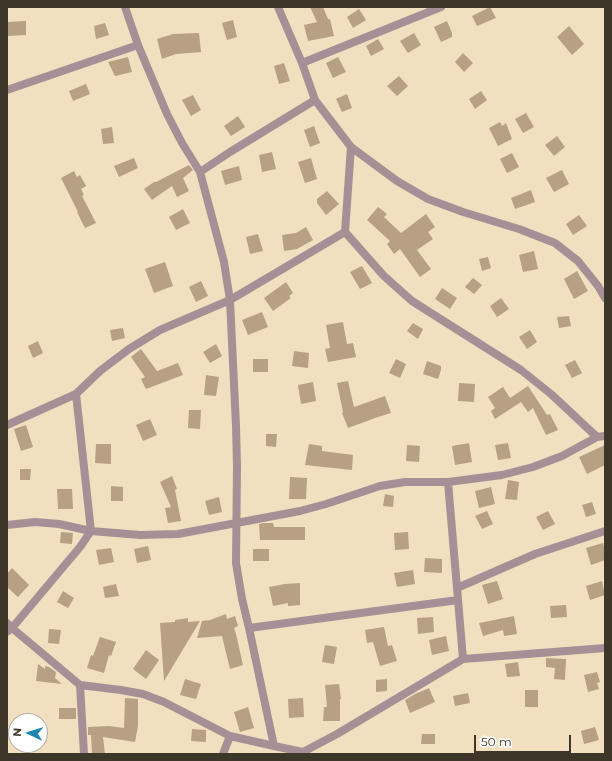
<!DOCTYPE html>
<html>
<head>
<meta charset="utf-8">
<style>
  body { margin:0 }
  #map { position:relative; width:612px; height:761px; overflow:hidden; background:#f1dfbf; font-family:Montserrat,sans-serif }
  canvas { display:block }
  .frame { position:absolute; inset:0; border:8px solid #3d3629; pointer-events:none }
  .north { position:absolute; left:8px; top:713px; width:40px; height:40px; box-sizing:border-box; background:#fff; border:1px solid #b1afa9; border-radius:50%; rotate:274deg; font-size:11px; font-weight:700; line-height:16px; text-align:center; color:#3d3629 }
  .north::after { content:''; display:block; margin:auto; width:14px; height:18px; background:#1d87af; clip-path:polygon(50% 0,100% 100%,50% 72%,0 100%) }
  .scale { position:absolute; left:474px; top:735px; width:97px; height:18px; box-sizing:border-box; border:2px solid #3d3629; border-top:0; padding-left:5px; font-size:12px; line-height:14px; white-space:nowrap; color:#3d3629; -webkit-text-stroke:3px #fff; paint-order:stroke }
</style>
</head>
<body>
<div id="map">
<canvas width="612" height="761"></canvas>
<div class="frame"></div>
<div class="north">N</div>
<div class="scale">50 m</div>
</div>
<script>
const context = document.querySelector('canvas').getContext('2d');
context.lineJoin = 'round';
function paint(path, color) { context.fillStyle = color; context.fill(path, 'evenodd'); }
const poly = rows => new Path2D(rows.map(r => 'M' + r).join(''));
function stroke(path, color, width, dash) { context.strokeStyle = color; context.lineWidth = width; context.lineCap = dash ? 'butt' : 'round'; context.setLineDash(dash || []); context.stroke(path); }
paint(poly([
  [310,7,323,7,328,19,330,19,334,36,308,41,304,25,317,22],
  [490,7,496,18,477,26,472,16],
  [359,9,366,20,353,28,347,17],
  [233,20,237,37,227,40,222,23],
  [26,21,26,35,7,36,7,22],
  [447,21,452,33,452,37,441,42,434,27],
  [105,23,109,35,96,39,94,26],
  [569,26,584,44,572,55,557,37],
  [199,33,201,52,176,54,162,59,157,39,173,34],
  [414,33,421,45,408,53,400,41],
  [378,39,384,49,371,56,366,46],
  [463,53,473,63,464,72,455,62],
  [128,57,132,72,115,76,108,62],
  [338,57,346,72,333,78,326,63],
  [284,63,290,81,279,84,274,66],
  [399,76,408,86,397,96,387,86],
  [86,84,90,94,73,101,69,91],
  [481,91,487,100,475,109,469,99],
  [347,94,352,108,342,112,336,99],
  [193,95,201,110,191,116,182,100],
  [526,113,534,127,523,133,515,119],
  [238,116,245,127,231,136,224,126],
  [500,122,502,126,506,123,512,139,498,146,489,128],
  [314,126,320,143,310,147,304,130],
  [112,127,114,143,103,144,101,129],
  [557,136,565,147,554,156,545,145],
  [272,152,276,169,262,172,259,155],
  [512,153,519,167,507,173,500,159],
  [134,158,138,168,119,177,114,166],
  [311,158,317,179,305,183,298,162],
  [189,165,193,170,183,178,189,191,177,197,172,186,152,200,144,189,154,182,156,182],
  [239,166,242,180,225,185,221,171],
  [562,170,569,184,554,192,546,178],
  [74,171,77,177,80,175,86,186,81,189,84,195,82,196,96,223,85,228,77,212,78,212,61,178],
  [531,190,535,202,515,209,511,198],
  [327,191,339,204,326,215,317,203,317,199],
  [378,207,387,214,384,217,401,233,426,214,435,227,428,232,433,239,417,250,431,269,420,277,400,249,394,254,387,244,390,241,367,220],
  [183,209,190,223,176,230,169,217],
  [579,215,587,226,573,235,566,224],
  [306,227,313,240,297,249,284,251,282,235,296,233],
  [258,234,263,251,250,254,246,237],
  [534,251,538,269,523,272,519,255],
  [488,257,491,268,482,271,479,259],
  [165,262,173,286,154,293,145,269],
  [362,266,372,283,360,289,350,272],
  [577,271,588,291,574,299,564,279],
  [473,278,482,285,474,294,465,287],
  [201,281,208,296,196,302,189,287],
  [286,282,293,293,289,296,291,298,273,311,264,298],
  [442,288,457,298,450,309,435,299],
  [501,298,509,309,497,317,490,306],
  [262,312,268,327,248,335,242,320],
  [569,316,571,326,559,328,557,317],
  [343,322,347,344,353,343,356,357,328,362,325,349,330,348,326,325],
  [413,323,423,329,418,339,407,331],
  [123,328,125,338,112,341,110,330],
  [530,330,537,342,527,349,519,337],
  [38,341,43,353,33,358,28,346],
  [216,344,222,356,210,363,203,352],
  [141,349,157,371,178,363,183,375,146,389,141,379,145,377,131,357],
  [294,351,309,353,308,368,292,366],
  [253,359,268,359,268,372,253,372],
  [396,359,406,364,400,378,389,373],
  [575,360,582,373,572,378,565,365],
  [427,361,441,366,441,370,438,379,423,374],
  [206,375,219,377,216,396,204,395],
  [348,381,354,407,385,396,391,413,378,417,348,428,342,413,343,412,337,383],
  [313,382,316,401,301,404,298,385],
  [459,383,475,384,474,402,458,401],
  [528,386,547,415,550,414,558,430,546,435,533,408,528,412,521,402,495,419,491,411,495,408,488,397,503,387,510,398],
  [189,410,201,410,200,429,188,428],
  [150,419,157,435,143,441,136,425],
  [26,425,33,447,21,451,14,429],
  [266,434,277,434,276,447,266,446],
  [469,443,472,462,455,465,452,446],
  [508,443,511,458,498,460,495,445],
  [96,444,111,444,111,464,95,463],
  [309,444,322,446,322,451,353,455,352,470,305,465],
  [407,445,420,446,419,462,406,461],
  [605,445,605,465,587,474,579,457],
  [20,469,31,469,30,480,20,480],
  [172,476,177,489,175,490,181,521,168,523,165,508,171,507,160,482],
  [290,477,307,478,306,499,289,499],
  [508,480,519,482,517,500,505,499],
  [111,486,123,487,123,501,111,501],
  [491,487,495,504,479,508,475,491],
  [57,489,72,489,73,509,58,509],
  [385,494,394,496,393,507,383,506],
  [219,497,222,512,209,515,205,501],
  [592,502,596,514,586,517,582,505],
  [487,511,493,524,482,529,475,516],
  [548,511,555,524,543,530,536,517],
  [264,523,273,523,274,527,305,527,305,540,260,540,259,524],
  [61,532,73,533,72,544,60,543],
  [408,532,409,549,395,550,394,533],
  [603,543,605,551,605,560,591,565,586,548],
  [148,546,151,560,137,563,134,549],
  [111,548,114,562,99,565,96,550],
  [253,549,269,549,269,561,253,561],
  [425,558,442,559,442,573,424,572],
  [12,568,29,585,18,597,7,587,7,574],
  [413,570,415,584,397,587,394,573],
  [497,581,503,599,488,604,482,585],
  [602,581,605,595,590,600,586,586],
  [300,583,300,605,288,606,288,603,273,606,269,587,285,584],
  [116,584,119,596,105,598,103,587],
  [63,591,74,598,68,608,57,602],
  [566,605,567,617,551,618,550,606],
  [226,614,227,619,235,616,238,626,234,628,236,634,243,665,230,669,222,636,197,638,202,621,210,620],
  [514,616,517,634,504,636,503,630,483,636,479,623],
  [433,617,434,632,418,634,417,618],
  [188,618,188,622,200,621,164,681,160,623,175,622,175,620],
  [384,627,388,646,392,645,397,661,380,666,373,642,367,643,365,630],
  [49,629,61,630,59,644,48,643],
  [446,636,449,651,432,655,429,640],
  [100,637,116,642,111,656,109,655,104,673,87,668,91,655,93,656],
  [325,645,337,647,334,664,322,662],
  [146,650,159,660,146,679,133,669],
  [546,658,566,659,565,680,554,679,555,668,546,667],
  [518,662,520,676,507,677,505,664],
  [38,664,45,669,45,666,49,667,56,672,55,678,62,684,36,681],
  [597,672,600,682,597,683,599,689,588,692,584,675],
  [185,679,201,684,196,699,180,695],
  [387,679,387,691,376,692,376,680],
  [339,684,341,699,340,699,340,721,323,721,324,707,327,707,325,685],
  [429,688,435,702,410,713,405,700,415,694],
  [525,690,538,690,538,707,525,707],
  [468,693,470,703,455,706,453,696],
  [125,698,138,699,138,726,135,742,103,737,105,754,92,754,91,735,88,735,88,727,109,726,124,728],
  [303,698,304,717,289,718,288,699],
  [248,707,254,728,240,732,234,712],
  [59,708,76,708,76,719,59,719],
  [595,727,599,740,584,744,581,731],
  [192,729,206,730,206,742,191,741],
  [422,734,435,734,435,744,421,744]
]), '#b7a084');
stroke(poly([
  [125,7,138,45,167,114,182,143,200,172,224,262,230,300,236,426,237,466,236,563,242,599,249,628,274,746,303,752,337,734,463,659,605,648],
  [278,7,302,63,315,100,351,147,397,181,428,199,463,212,519,229,555,243,578,261,598,286,605,298],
  [302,63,441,7],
  [7,90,138,45],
  [351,147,345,232,384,276,412,301,521,370,551,394,597,437],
  [200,172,230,152,315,100],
  [7,425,76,394],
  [448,482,457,588],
  [7,525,35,522,59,524,91,531,140,535,178,534,300,511,326,504,380,486,405,482,448,482,502,475,533,467,562,456,597,437,605,436],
  [7,623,12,628,80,685,121,690,143,694,164,702,230,736,274,746],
  [249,628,458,600],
  [7,632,12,628,80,547,91,531,76,394,100,371,129,349,160,330,230,300,345,232],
  [463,659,457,588,535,554,605,531],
  [80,685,84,754],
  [223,754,230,736]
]), '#a69096', 8);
</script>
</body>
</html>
